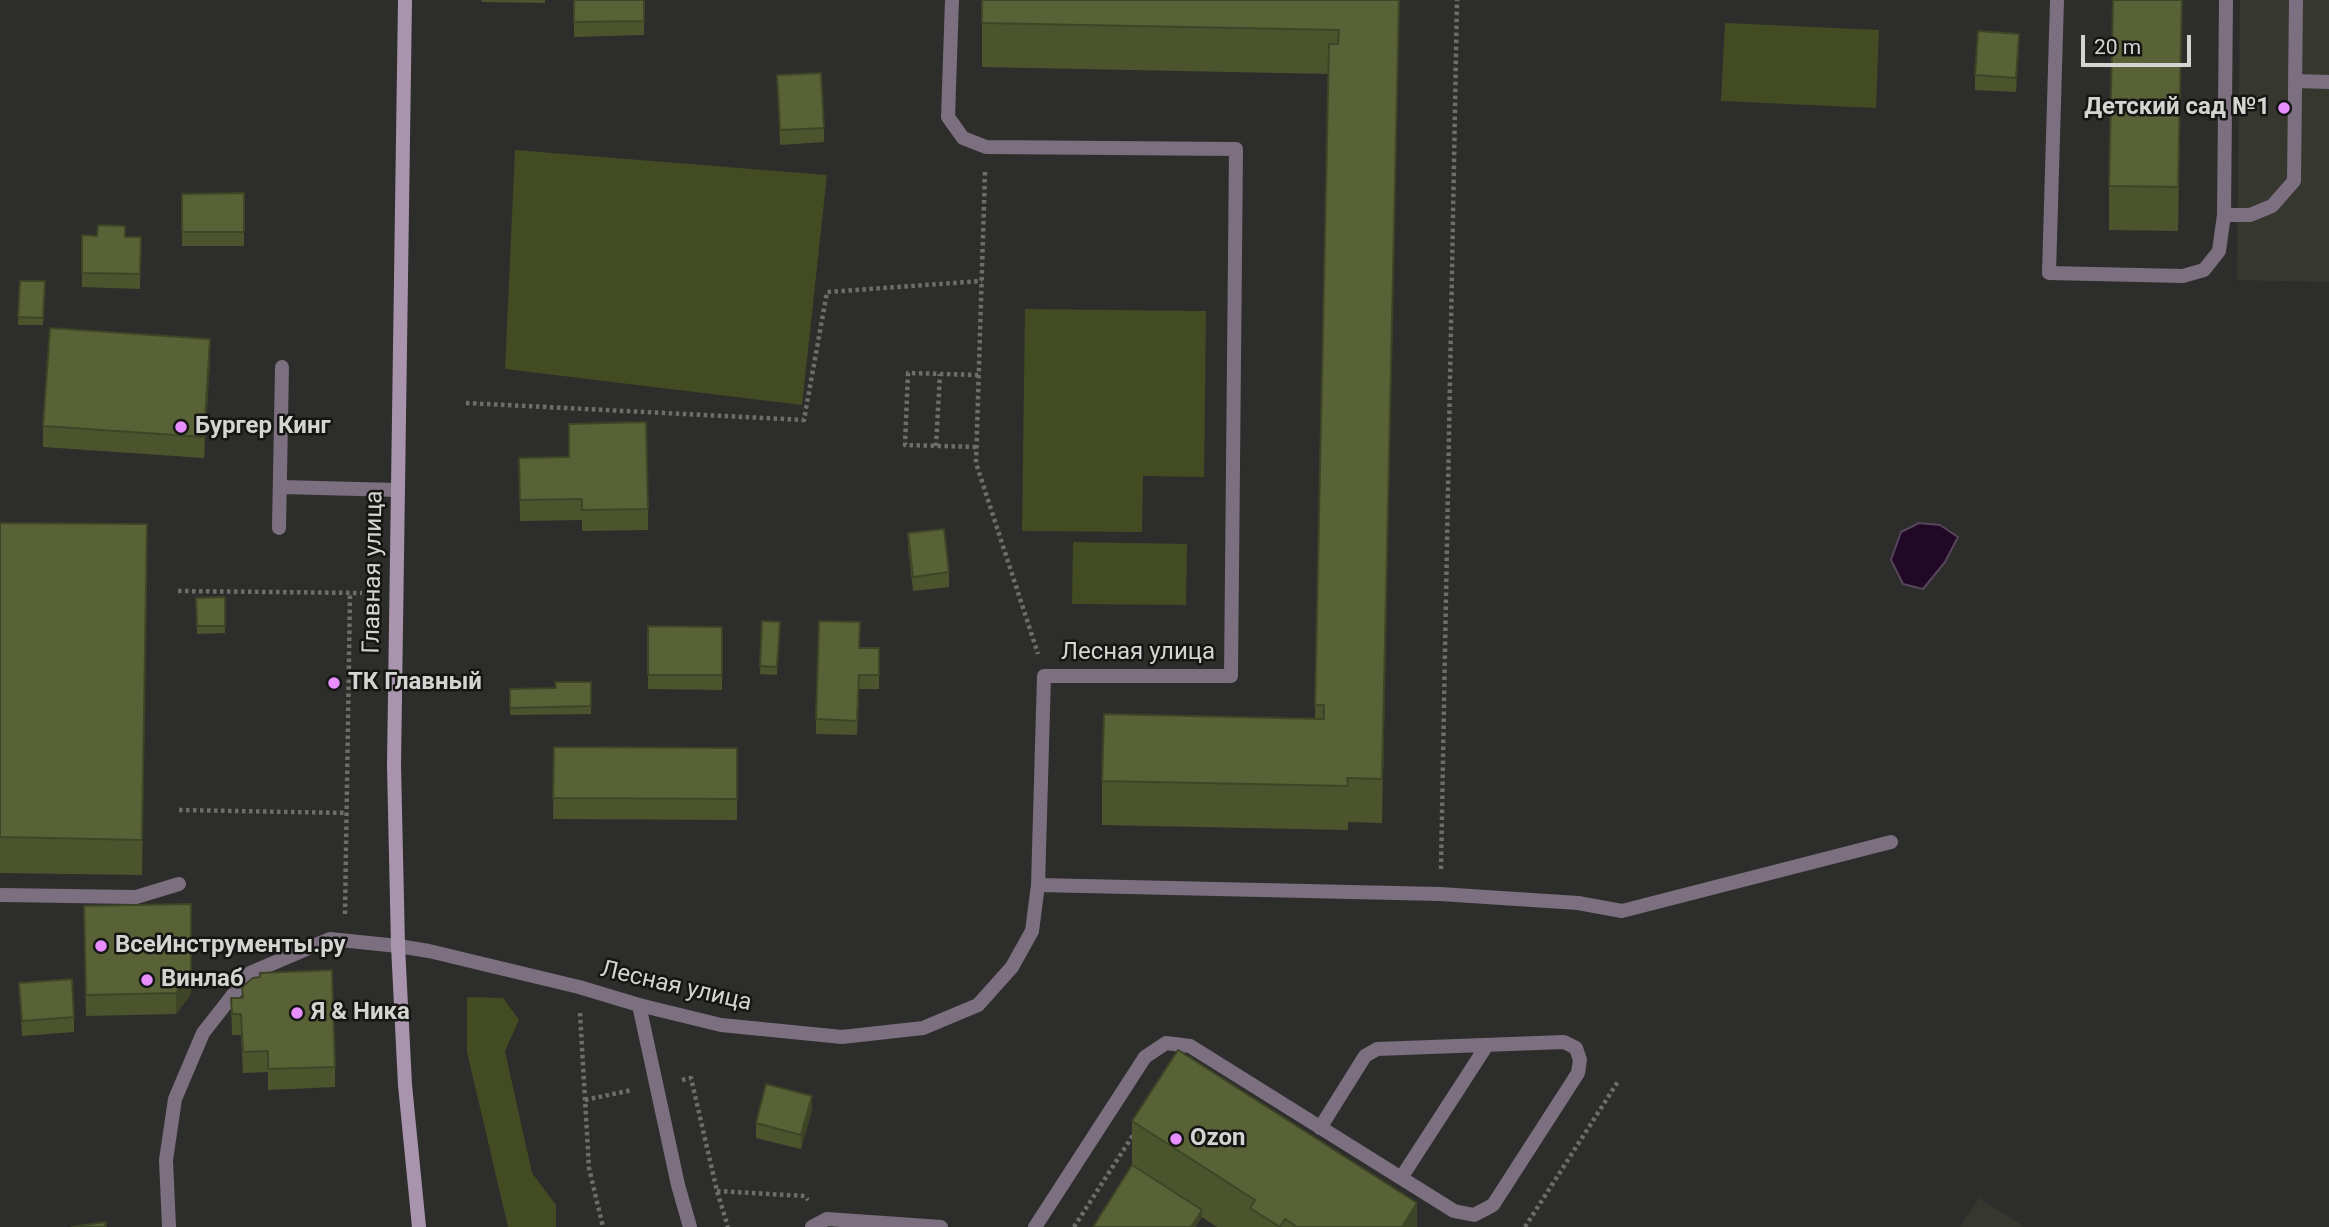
<!DOCTYPE html>
<html>
<head>
<meta charset="utf-8">
<style>
  body { margin:0 }
  #map { position:relative; width:2329px; height:1227px; overflow:hidden; background:#2d2e2b; font-family:Roboto,sans-serif }
  canvas { display:block }
  .scale { position:absolute; left:2081px; top:35px; width:110px; height:32px; box-sizing:border-box; border:4px solid #d4d4d2; border-top:0; padding-left:9px; font-size:21px; line-height:24px; white-space:nowrap; color:#d4d4d2; -webkit-text-stroke:5px #151614; paint-order:stroke }
</style>
</head>
<body>
<div id="map">
<canvas width="2329" height="1227"></canvas>
<div class="scale">20 m</div>
</div>
<script>
const context = document.querySelector('canvas').getContext('2d');
context.lineJoin = 'round';
function paint(path, color) { context.fillStyle = color; context.fill(path, 'evenodd'); }
const poly = rows => new Path2D(rows.map(r => 'M' + r).join(''));
function stroke(path, color, width, dash) { context.strokeStyle = color; context.lineWidth = width; context.lineCap = dash ? 'butt' : 'round'; context.setLineDash(dash || []); context.stroke(path); }
function drawText(font, color, halo, rows, align = 'center') {
  context.font = font + ' Roboto,sans-serif'; context.lineWidth = 5; context.setLineDash([]); context.textBaseline = 'middle'; context.strokeStyle = halo; context.fillStyle = color; for (const [text, x, y, turn = 0] of rows) {
    context.save(); context.translate(x, y); context.rotate((+turn || 0) * Math.PI / 180); context.textAlign = isNaN(turn) ? turn : align; if (halo) context.strokeText(text, 0, 0); context.fillText(text, 0, 0); context.restore();
  }
}
paint(poly([
  [2240,0,2329,0,2329,282,2237,280],
  [1979,1198,2025,1227,1960,1227]
]), '#36382f');
paint(poly([
  [1725,23,1879,30,1876,108,1721,101],
  [515,150,827,175,802,405,505,369],
  [1025,309,1206,311,1204,477,1143,476,1142,532,1022,531],
  [1073,542,1187,544,1186,605,1072,604],
  [467,997,503,998,519,1020,505,1051,532,1173,556,1205,556,1227,508,1227,467,1052]
]), '#434b23');
const water = poly([
  [1919,523,1940,525,1958,537,1945,562,1923,589,1903,584,1891,560,1901,532,1919,523]
]);
paint(water, '#200826');
stroke(water, '#56455a', 2);
stroke(poly([
  [985,172,976,463,1038,654],
  [466,403,804,420,827,292,982,281],
  [936,446,940,374],
  [976,447,905,445,908,373,979,375],
  [178,591,362,593],
  [179,810,347,813],
  [1441,869,1457,0],
  [345,914,350,593],
  [580,1013,589,1168,603,1227],
  [682,1080,691,1078,717,1191,728,1227],
  [585,1100,632,1090],
  [717,1191,805,1196,808,1200],
  [1074,1227,1135,1132],
  [1525,1227,1619,1080]
]), '#6d6e6b', 4.5, [3.5, 3.5]);
stroke(poly([
  [2057,0,2049,273,2183,276,2204,270,2219,251,2224,215,2226,0],
  [2295,81,2329,82],
  [2224,215,2250,215,2272,206,2294,181,2296,0],
  [280,487,398,490],
  [279,528,282,367],
  [1038,885,1440,894,1578,903,1622,911,1891,842],
  [0,895,136,897,179,884],
  [639,1005,678,1185,690,1227],
  [1401,1178,1487,1045],
  [169,1227,166,1160,175,1099,203,1033,250,973,330,939,398,946],
  [812,1227,827,1219,941,1227],
  [1035,1227,1145,1057,1166,1043,1190,1046,1454,1211,1474,1215,1493,1205,1578,1073,1580,1060,1576,1048,1564,1042,1377,1049,1365,1056,1320,1128]
]), '#7c6f7f', 14);
stroke(poly([
  [398,946,429,951,579,987,639,1005,721,1025,842,1037,923,1028,978,1005,1012,967,1032,931,1038,885,1044,676,1231,676,1236,149,986,147,963,138,948,117,952,0]
]), '#7c6f7f', 14);
stroke(poly([
  [405,0,394,765,398,946,405,1085,419,1227]
]), '#a994ae', 14);
paint(poly([
  [481,0,545,0,545,3,482,2],
  [574,0,644,0,644,35,574,37],
  [1399,0,1382,823,1348,822,1348,830,1102,825,1102,781,1315,719,1329,74,982,67,982,23],
  [2182,0,2178,231,2109,230,2109,186],
  [2019,48,2016,92,1975,90,1975,75],
  [777,75,824,128,824,142,780,145],
  [244,193,244,246,182,246,182,194],
  [82,235,141,237,140,289,82,287],
  [20,281,45,281,43,325,18,325],
  [210,360,204,458,43,447,43,426],
  [519,458,648,509,648,530,582,531,582,520,520,521],
  [0,523,147,560,142,875,0,873],
  [908,533,949,572,949,587,913,591,908,547],
  [225,597,225,633,197,634,196,598],
  [762,621,780,622,777,675,760,674],
  [648,626,722,627,722,690,648,689],
  [859,648,879,648,879,689,859,689,857,735,816,734,816,719],
  [591,682,591,714,510,715,510,689,555,688],
  [554,747,737,748,737,820,553,819],
  [84,927,191,994,176,1014,86,1016],
  [19,983,74,1017,74,1032,22,1036],
  [231,998,242,998,335,1067,335,1087,268,1090,268,1072,243,1073,241,1035,232,1035],
  [812,1110,801,1149,756,1138,756,1123],
  [1132,1121,1417,1227,1217,1227,1202,1217,1195,1227,1093,1227,1132,1165]
]), '#4c542e');
paint(poly([
  [1399,0,1399,18,1382,823,1382,779],
  [2182,0,2178,231,2178,187],
  [2019,34,2019,48,2016,92,2016,78],
  [210,339,210,360,204,458,204,437],
  [147,524,147,560,142,875,142,840],
  [191,973,191,994,176,1014,176,993],
  [812,1096,812,1110,801,1149,801,1135],
  [1417,1203,1417,1227,1402,1227],
  [1202,1210,1202,1217,1195,1227,1191,1227]
]), '#3e4526');
const building = poly([
  [574,0,644,0,644,21,574,22,574,0],
  [982,0,1399,0,1382,779,1347,778,1348,786,1102,781,1104,714,1324,719,1324,705,1315,705,1329,44,1338,44,1339,30,982,23,982,0],
  [2113,0,2182,0,2178,187,2109,186,2113,0],
  [1978,31,2019,34,2016,78,1975,75,1978,31],
  [821,73,824,128,780,130,777,75,821,73],
  [244,193,244,232,182,232,182,194,244,193],
  [98,225,125,226,125,237,141,237,140,274,82,273,82,235,97,236,98,225],
  [20,281,45,281,43,318,18,317,20,281],
  [50,328,210,339,204,437,43,426,50,328],
  [646,422,648,509,582,510,582,499,520,500,519,458,569,457,569,424,646,422],
  [0,523,147,524,142,840,0,837,0,523],
  [944,529,949,572,913,577,908,533,944,529],
  [225,597,225,626,197,626,196,598,225,597],
  [762,621,780,622,777,667,760,666,762,621],
  [819,621,860,622,859,648,879,648,879,675,859,675,857,721,816,719,819,621],
  [648,626,722,627,722,675,648,675,648,626],
  [555,682,591,682,591,706,510,708,510,689,556,688,555,682],
  [554,747,737,748,737,799,553,798,554,747],
  [191,904,191,973,176,993,86,995,84,906,191,904],
  [332,970,335,1067,268,1069,268,1051,243,1052,241,1014,232,1014,231,998,243,998,242,987,253,978,260,977,260,973,332,970],
  [72,979,74,1017,22,1021,19,983,72,979],
  [1178,1050,1417,1203,1402,1227,1297,1227,1285,1219,1280,1227,1250,1208,1255,1200,1132,1121,1178,1050],
  [766,1084,812,1096,801,1135,756,1123,766,1084],
  [1132,1165,1202,1210,1191,1227,1093,1227,1132,1165],
  [105,1222,106,1227,72,1227,105,1222]
]);
paint(building, '#586236');
stroke(building, '#3e4526', 2);
for (const [x, y, r, color] of [
  [2284,108,7,"#e88eff"],
  [181,427,7,"#e88eff"],
  [334,683,7,"#e88eff"],
  [101,946,7,"#e88eff"],
  [147,980,7,"#e88eff"],
  [297,1013,7,"#e88eff"],
  [1176,1139,7,"#e88eff"]
]) { const dot = new Path2D(); dot.arc(x, y, r, 0, 2 * Math.PI); context.fillStyle = color; context.fill(dot); stroke(dot, '#151614', 2.5); }
drawText('bold 24px', '#d4d4d2', '#151614', [
  ["Детский сад №1",2270,108,"right"],
  ["Бургер Кинг",195,427],
  ["ТК Главный",348,683],
  ["ВсеИнструменты.ру",115,946],
  ["Винлаб",161,980],
  ["Я & Ника",311,1013],
  ["Ozon",1190,1139]
], 'left');
drawText('24px', '#d4d4d2', '#151614', [
  ["Главная улица",374,572,-89],
  ["Лесная улица",1138,653],
  ["Лесная улица",676,987,13]
]);
</script>
</body>
</html>
